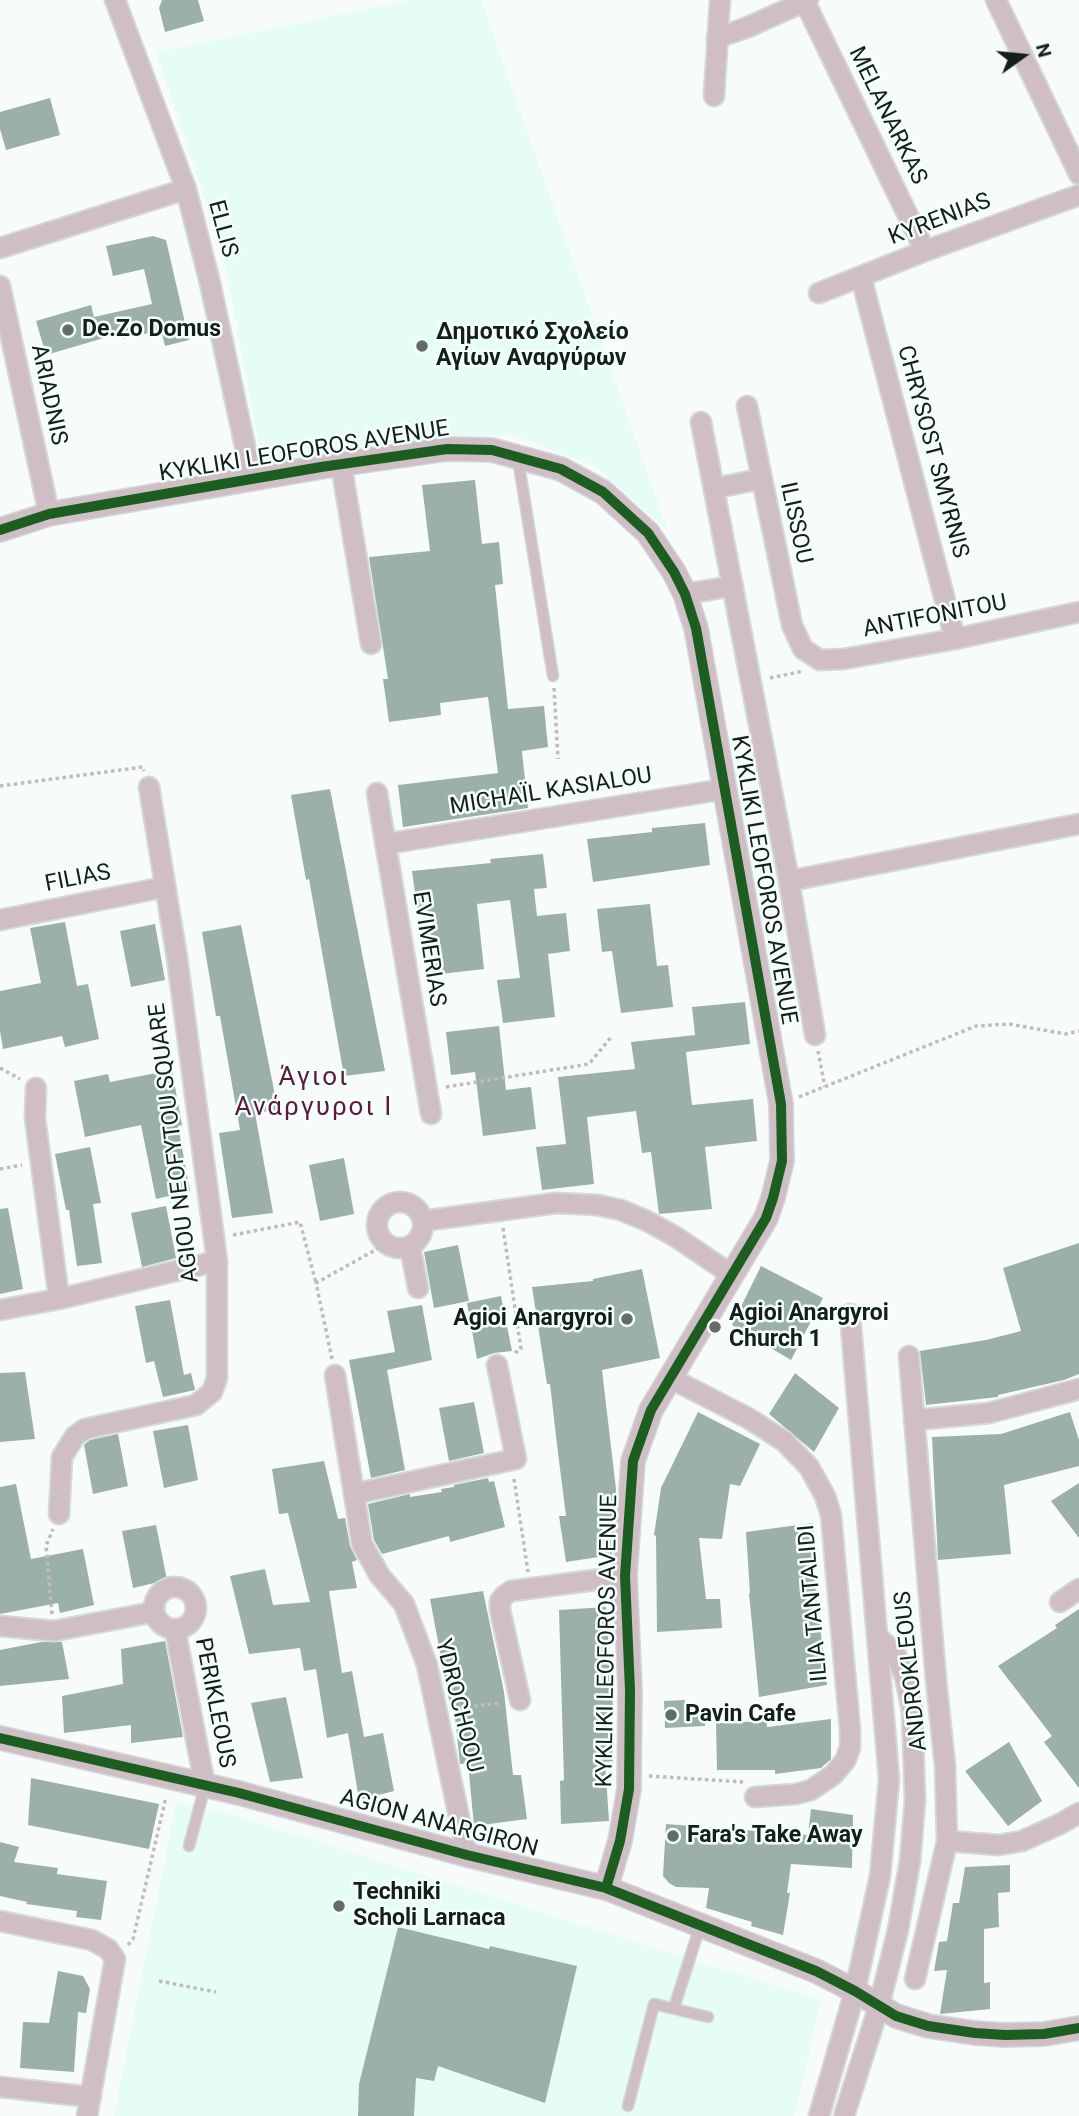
<!DOCTYPE html>
<html>
<head>
<meta charset="utf-8">
<style>
  body { margin:0 }
  #map { position:relative; width:1079px; height:2116px; overflow:hidden; background:#f7fcfa; font-family:Roboto,sans-serif }
  canvas { display:block }
  .north { position:absolute; left:988px; top:21px; width:70px; height:70px; -webkit-text-stroke:5px #f4fffb; paint-order:stroke; rotate:75deg; font-size:19px; font-weight:700; line-height:28px; text-align:center; color:#141e1b }
  .north::after { content:''; display:block; margin:auto; width:24px; height:32px; background:#141e1b; clip-path:polygon(50% 0,100% 100%,50% 72%,0 100%) }
</style>
</head>
<body>
<div id="map">
<canvas width="1079" height="2116"></canvas>
<div class="north">N</div>
</div>
<script>
const context = document.querySelector('canvas').getContext('2d');
context.lineJoin = 'round';
function paint(path, color) { context.fillStyle = color; context.fill(path, 'evenodd'); }
const poly = rows => new Path2D(rows.map(r => 'M' + r).join(''));
function stroke(path, color, width, dash) { context.strokeStyle = color; context.lineWidth = width; context.lineCap = dash ? 'butt' : 'round'; context.setLineDash(dash || []); context.stroke(path); }
function drawText(font, color, halo, rows, align = 'center') {
  context.font = font + ' Roboto,sans-serif'; context.lineWidth = 5; context.setLineDash([]); context.textBaseline = 'middle'; context.strokeStyle = halo; context.fillStyle = color; for (const [text, x, y, turn = 0] of rows) {
    context.save(); context.translate(x, y); context.rotate((+turn || 0) * Math.PI / 180); context.textAlign = isNaN(turn) ? turn : align; if (halo) context.strokeText(text, 0, 0); context.fillText(text, 0, 0); context.restore();
  }
}
paint(poly([
  [413,0,481,0,668,531,595,466,510,434,262,462,224,258,156,52],
  [176,1802,224,1812,821,2000,795,2116,114,2116]
]), '#e6fdf6');
paint(poly([
  [162,0,198,0,204,21,165,32,159,8],
  [50,98,60,135,6,150,0,129,0,112],
  [153,236,166,240,189,340,165,346,161,330,123,339,121,333,46,355,36,321,91,305,94,317,152,304,144,269,113,276,106,246],
  [475,480,482,544,499,542,503,584,495,585,508,709,544,706,548,747,522,751,528,808,403,827,398,785,498,773,488,697,440,703,441,715,389,722,383,679,388,679,369,557,430,551,422,485],
  [330,789,385,1071,344,1076,309,879,306,880,291,795],
  [705,823,710,865,593,882,587,839,652,832,652,828],
  [543,854,547,888,534,889,537,916,566,913,570,951,548,954,555,1017,503,1023,497,980,520,978,510,900,477,904,484,969,432,975,423,913,418,914,412,871,491,863,490,859],
  [650,904,657,966,668,965,673,1007,621,1013,612,951,602,952,597,909],
  [65,922,77,986,88,984,99,1039,65,1047,62,1036,3,1049,0,1031,0,991,41,983,30,928],
  [155,924,165,980,131,987,120,931],
  [241,925,278,1110,255,1113,273,1213,232,1218,219,1133,240,1130,220,1016,216,1016,202,932],
  [745,1002,750,1044,686,1052,692,1105,753,1099,757,1141,705,1147,712,1209,659,1214,651,1152,642,1153,636,1111,587,1117,594,1184,542,1190,536,1147,566,1144,558,1077,635,1069,631,1042,695,1035,692,1007],
  [499,1026,506,1090,531,1087,536,1129,483,1136,475,1072,451,1075,446,1032],
  [172,1070,182,1125,178,1126,190,1191,156,1199,141,1125,85,1137,74,1081,108,1074,110,1082],
  [90,1147,101,1203,93,1204,102,1263,77,1266,69,1210,66,1210,55,1154],
  [344,1158,354,1214,320,1221,309,1165],
  [166,1206,176,1258,142,1267,131,1213],
  [8,1208,23,1289,0,1294,0,1209],
  [1079,1243,1079,1374,1064,1380,998,1395,998,1397,926,1405,920,1351,986,1340,1021,1331,1003,1268],
  [458,1245,469,1301,434,1308,424,1252],
  [761,1266,823,1298,791,1360,732,1325],
  [642,1269,660,1358,602,1370,616,1489,612,1555,566,1562,559,1516,566,1516,558,1453,550,1384,547,1384,532,1287,593,1281,593,1279],
  [501,1296,512,1351,494,1353,477,1359,467,1303],
  [170,1300,184,1375,191,1373,195,1390,163,1397,154,1361,146,1363,135,1306],
  [422,1305,432,1360,387,1370,405,1470,371,1478,349,1360,395,1352,387,1311],
  [25,1372,35,1439,0,1442,0,1373],
  [795,1373,839,1408,814,1452,769,1414],
  [474,1402,484,1453,449,1461,439,1408],
  [698,1412,760,1444,740,1486,730,1484,722,1539,699,1538,706,1599,720,1599,722,1628,657,1632,656,1536,654,1535,661,1488],
  [1070,1412,1079,1440,1079,1466,1004,1485,1011,1554,938,1560,932,1437,1001,1434],
  [188,1425,198,1480,164,1488,153,1431],
  [118,1434,128,1486,93,1494,84,1445,90,1440],
  [324,1461,338,1519,345,1518,350,1546,357,1560,352,1562,357,1588,329,1591,342,1673,352,1671,364,1737,383,1733,394,1791,359,1800,348,1733,327,1738,316,1669,304,1671,300,1648,249,1654,230,1576,265,1569,273,1605,310,1602,288,1513,279,1514,272,1469],
  [488,1478,489,1482,494,1481,505,1527,450,1542,449,1536,382,1554,374,1540,368,1504,410,1494,410,1497,442,1492,441,1489,454,1487,454,1485],
  [1079,1483,1079,1538,1051,1501],
  [16,1484,31,1559,83,1549,94,1605,60,1613,58,1603,0,1614,0,1487],
  [813,1523,817,1565,813,1566,827,1685,759,1697,749,1593,750,1593,746,1532],
  [156,1525,167,1580,133,1588,122,1531],
  [483,1591,504,1692,513,1775,521,1775,527,1819,474,1826,468,1763,460,1764,453,1699,449,1700,430,1599],
  [606,1607,613,1708,609,1708,613,1761,605,1762,609,1821,561,1824,560,1781,564,1780,559,1610],
  [1079,1609,1079,1788,1044,1742,1052,1736,998,1666,1057,1628,1055,1625],
  [165,1641,183,1737,131,1743,131,1725,64,1733,62,1696,123,1684,121,1649],
  [41,1642,62,1642,69,1679,0,1686,0,1650],
  [286,1697,303,1778,270,1782,251,1703],
  [685,1700,685,1708,704,1707,705,1726,665,1728,664,1701],
  [831,1719,831,1759,821,1768,775,1774,775,1770,717,1770,716,1723,767,1721,767,1727],
  [1009,1742,1042,1801,1008,1826,965,1771],
  [31,1778,159,1804,149,1849,28,1825],
  [811,1809,853,1815,852,1868,791,1864,787,1893,790,1893,783,1935,751,1926,752,1922,706,1908,709,1888,676,1887,669,1883,663,1876,666,1824,808,1835],
  [0,1842,19,1847,14,1862,58,1868,57,1874,107,1881,101,1920,76,1917,77,1911,26,1904,27,1902,0,1896],
  [1010,1865,1010,1892,998,1893,999,1927,984,1929,984,1983,990,1982,990,2009,940,2014,947,1970,934,1971,939,1942,947,1941,953,1903,959,1903,965,1867],
  [398,1927,489,1949,490,1946,577,1966,545,2103,438,2066,434,2081,416,2078,414,2116,358,2116,359,2084],
  [58,1971,83,1976,90,1989,86,2013,78,2012,74,2072,20,2068,23,2022,49,2023]
]), '#9bb0ab');
const service = poly([
  [518,459,553,676],
  [189,1846,205,1786],
  [674,2008,700,1926],
  [628,2106,654,2004,708,2017]
]);
const minor = poly([
  [115,0,186,189,210,283,252,479],
  [996,0,1079,174],
  [805,2,925,251],
  [717,38,748,27,808,0],
  [714,96,720,0],
  [0,248,186,189],
  [861,277,955,639],
  [0,286,49,514],
  [819,293,925,251,1079,195],
  [747,406,792,625,803,649,820,660,844,659,955,639,1079,612],
  [701,422,789,881,815,1035],
  [341,464,371,644],
  [715,488,761,479],
  [685,594,733,586],
  [377,793,431,1114],
  [385,844,725,789],
  [789,881,1079,824],
  [0,920,165,887],
  [36,1088,35,1118,59,1299],
  '377 1225a23 23 0 1 1 46 0a23 23 0 1 1-46 0Z',
  [423,1221,556,1203,598,1205,621,1210,647,1221,676,1237,732,1275],
  [410,1246,418,1288],
  [0,1310,59,1299,217,1261],
  [909,1356,936,1680,945,1766,947,1841,915,1979],
  [335,1375,362,1544,380,1576,404,1604,427,1665,467,1855],
  [670,1378,748,1418,784,1441,809,1467,825,1496,831,1515,850,1730,850,1748,845,1761,833,1775,811,1790,796,1794,755,1797],
  [914,1420,989,1413,1079,1389],
  [354,1494,516,1459,497,1365],
  [59,1514,62,1457,75,1436,85,1429,196,1405,212,1392,217,1378,217,1261,177,958,149,787],
  '154 1608a21 21 0 1 1 42 0a21 21 0 1 1-42 0Z',
  [1060,1602,1079,1589],
  [0,1626,54,1631,154,1612],
  [175,1629,205,1786],
  [520,1700,500,1610,500,1601,504,1596,511,1591,625,1576],
  [947,1841,999,1845,1022,1841,1060,1824,1079,1813],
  [0,1921,92,1940,108,1949,115,1959,87,2116],
  [0,2087,91,2097],
  [819,2116,855,1991,880,1876,889,1779,850,1314],
  [844,2116,879,2006,898,1930,910,1861,915,1800,912,1710,905,1677,895,1653,879,1638]
]);
const tertiary = poly([
  [0,530,49,514,321,467,447,449,492,450,561,469,603,492,648,533,674,572,685,594,696,628,781,1104,782,1161,773,1198,766,1218,651,1410,633,1461,625,1576,630,1690,629,1789,620,1841,606,1888],
  [0,1738,239,1793,467,1855,606,1888,816,1971,855,1991,896,2016,928,2026,975,2033,1005,2035,1044,2034,1079,2028]
]);
stroke(service, '#d4d8d6', 13);
stroke(minor, '#d4d8d6', 23);
stroke(tertiary, '#d4d8d6', 26);
stroke(poly([
  [770,678,803,671],
  [554,688,558,759],
  [0,786,143,767,144,771],
  [818,1051,825,1087],
  [0,1068,20,1079],
  [446,1087,589,1064,612,1036],
  [799,1097,976,1026,1009,1024,1066,1034,1079,1031],
  [0,1169,22,1165],
  [503,1228,521,1349,513,1354],
  [233,1235,300,1222,316,1283],
  [332,1359,316,1283,386,1244],
  [514,1479,528,1572],
  [52,1614,46,1546,53,1529],
  [453,1708,501,1703],
  [649,1776,743,1782],
  [128,1945,133,1939,166,1797],
  [159,1981,216,1992]
]), '#c1bbbe', 3.5, [3.5, 3.5]);
stroke(service, '#cfbec6', 10);
stroke(minor, '#cfbec6', 19);
stroke(tertiary, '#cfbec6', 23);
stroke(poly([
  [0,530,49,514,321,467,447,449,492,450,561,469,603,492,648,533,674,572,685,594,696,628,781,1104,782,1161,773,1198,766,1218,651,1410,633,1461,625,1576,630,1690,629,1789,620,1841,606,1888],
  [0,1738,239,1793,467,1855,606,1888,816,1971,855,1991,896,2016,928,2026,975,2033,1005,2035,1044,2034,1079,2028]
]), '#1b5e20', 10);
for (const [x, y, r, color] of [
  [68,330,7,"#636c69"],
  [422,346,7,"#636c69"],
  [627,1319,7,"#636c69"],
  [715,1327,7,"#636c69"],
  [671,1715,7,"#636c69"],
  [673,1836,7,"#636c69"],
  [339,1906,7,"#636c69"]
]) { const dot = new Path2D(); dot.arc(x, y, r, 0, 2 * Math.PI); context.fillStyle = color; context.fill(dot); stroke(dot, '#f4fffb', 2.5); }
drawText('23px', '#141e1b', '#f4fffb', [
  ["MELANARKAS",887,116,64],
  ["KYRENIAS",940,220,-21],
  ["ELLIS",222,229,75],
  ["ARIADNIS",48,395,78],
  ["KYKLIKI LEOFOROS AVENUE",304,452,-9],
  ["CHRYSOST SMYRNIS",932,452,75],
  ["ILISSOU",795,523,78],
  ["ANTIFONITOU",935,617,-11],
  ["MICHAÏL KASIALOU",551,792,-9],
  ["FILIAS",78,879,-11],
  ["KYKLIKI LEOFOROS AVENUE",763,880,80],
  ["EVIMERIAS",428,949,81],
  ["AGIOU NEOFYTOU SQUARE",175,1143,-97],
  ["ILIA TANTALIDI",814,1603,-95],
  ["KYKLIKI LEOFOROS AVENUE",608,1641,-89],
  ["ANDROKLEOUS",912,1671,-96],
  ["PERIKLEOUS",214,1703,79],
  ["YDROCHOOU",458,1706,76],
  ["AGION ANARGIRON",439,1824,15]
]);
drawText('bold 23px', '#141e1b', '#f4fffb', [
  ["De.Zo Domus",82,330],
  ["Δημοτικό Σχολείο",436,333],
  ["Αγίων Αναργύρων",436,359],
  ["Agioi Anargyroi",729,1314],
  ["Church 1",729,1340],
  ["Agioi Anargyroi",613,1319,"right"],
  ["Pavin Cafe",685,1715],
  ["Fara's Take Away",687,1836],
  ["Techniki",353,1893],
  ["Scholi Larnaca",353,1919]
], 'left');
context.letterSpacing = '2px';
drawText('26px', '#5a1b3d', '#f4fffb', [
  ["Άγιοι",314,1078],
  ["Ανάργυροι Ι",314,1108]
]);
context.letterSpacing = '0px';
</script>
</body>
</html>
